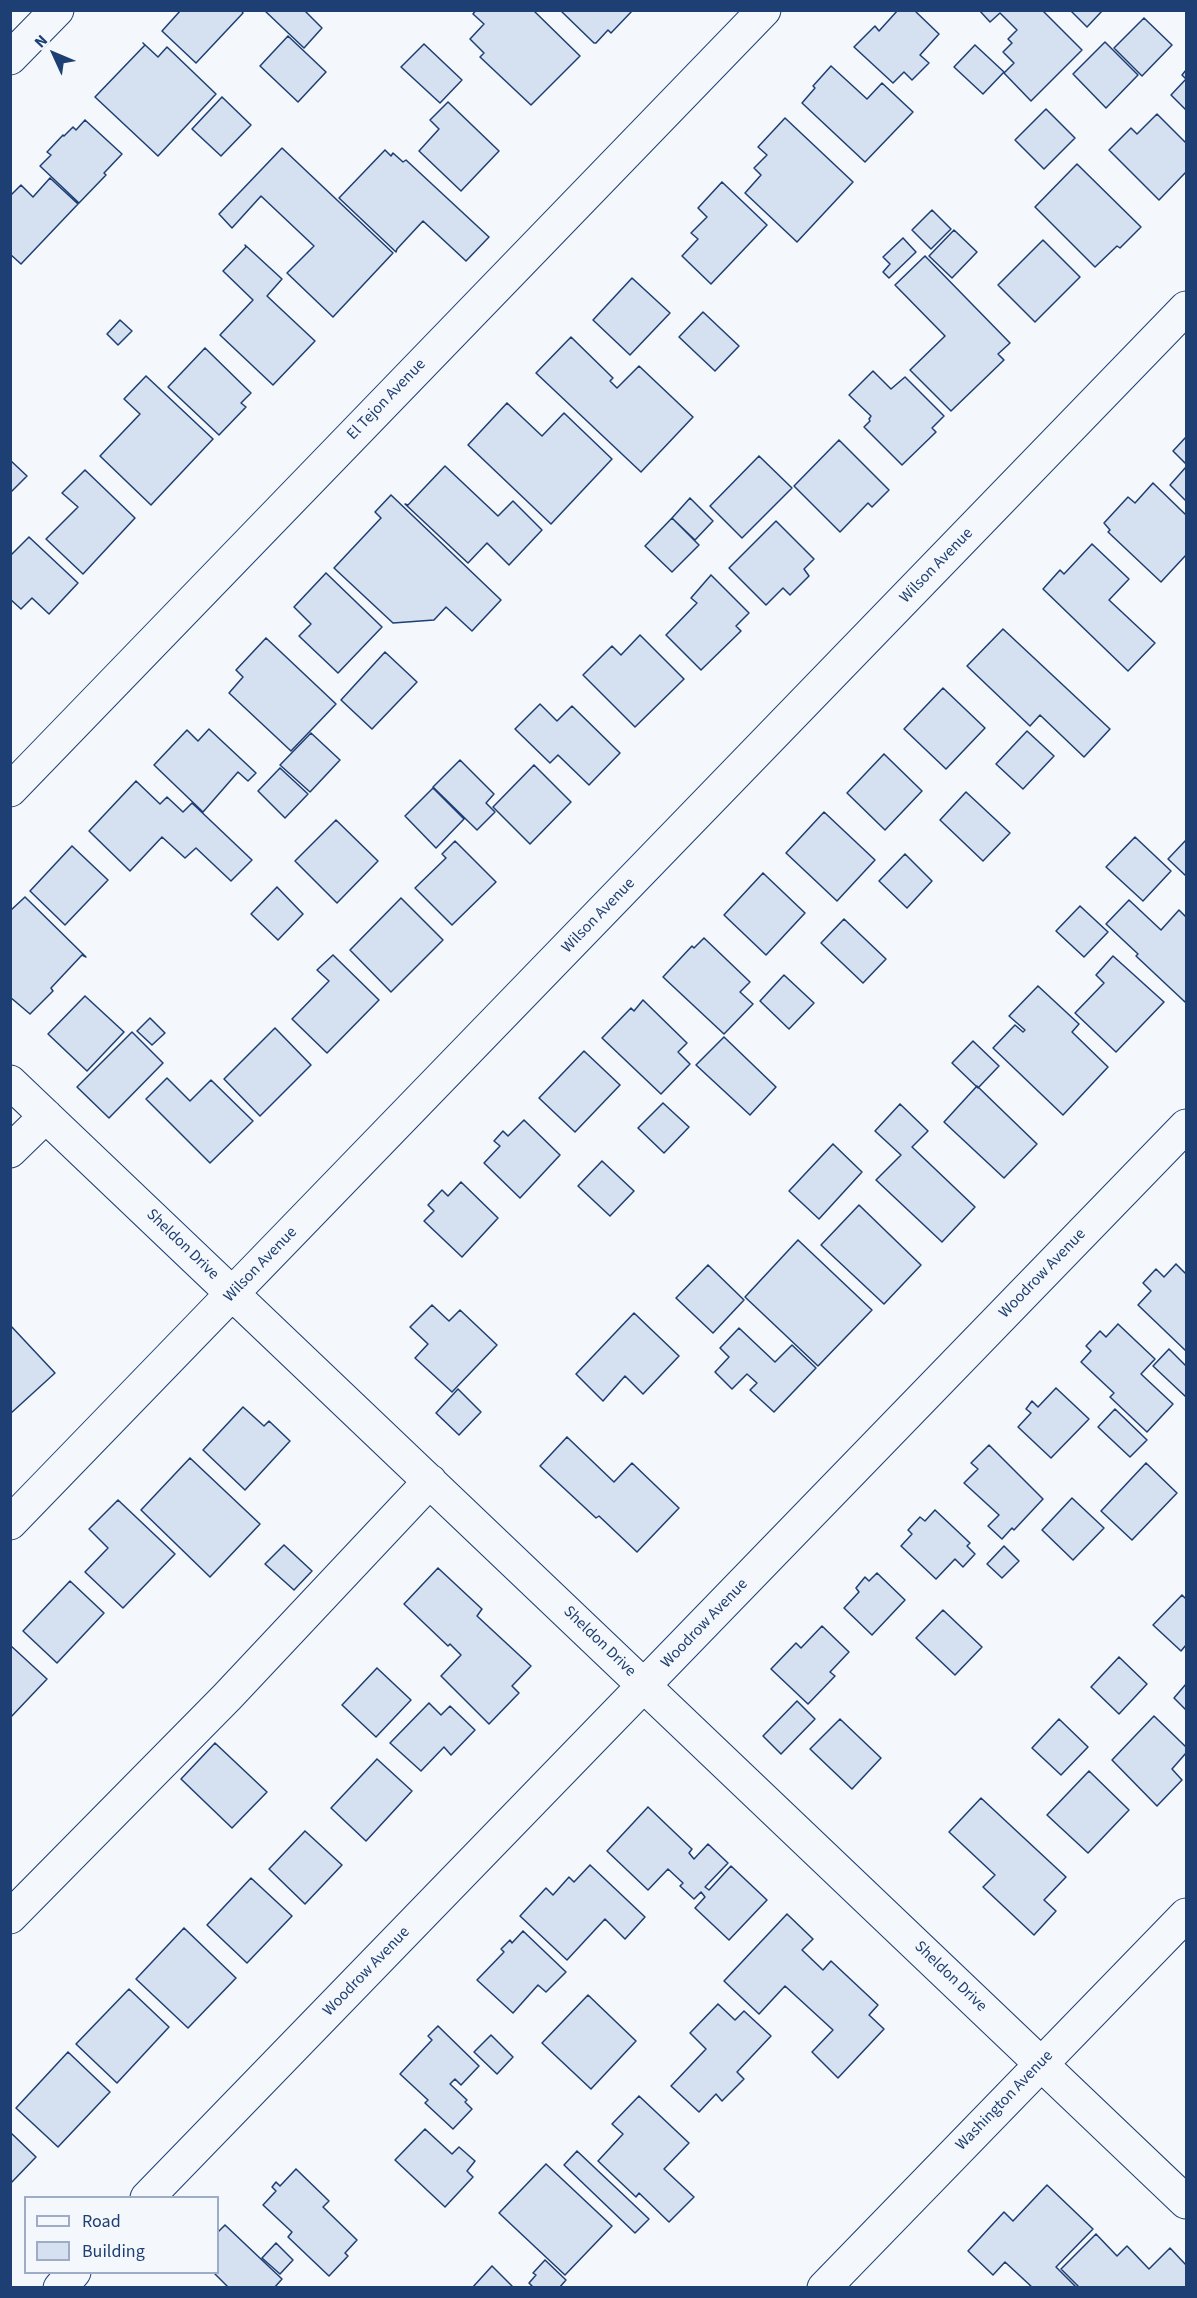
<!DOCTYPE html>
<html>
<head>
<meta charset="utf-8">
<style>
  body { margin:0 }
  #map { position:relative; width:1197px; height:2298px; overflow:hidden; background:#f4f7fb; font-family:"Source Sans 3",sans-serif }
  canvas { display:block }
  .frame { position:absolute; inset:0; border:12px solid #1d3f73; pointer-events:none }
  .legend { position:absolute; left:24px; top:2196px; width:195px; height:78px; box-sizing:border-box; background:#f4f7fb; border:2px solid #9eadc5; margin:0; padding:8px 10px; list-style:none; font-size:18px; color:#1d3f73 }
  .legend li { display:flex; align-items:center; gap:12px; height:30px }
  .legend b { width:30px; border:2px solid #9eadc5 }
  .north { position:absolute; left:24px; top:24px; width:60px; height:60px; -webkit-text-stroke:4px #f4f7fb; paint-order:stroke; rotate:314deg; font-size:16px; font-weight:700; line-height:24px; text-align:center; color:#1d3f73 }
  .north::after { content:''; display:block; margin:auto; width:21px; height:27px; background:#1d3f73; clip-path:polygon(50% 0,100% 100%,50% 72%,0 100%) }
</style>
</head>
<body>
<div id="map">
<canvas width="1197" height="2298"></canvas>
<div class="frame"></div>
<ul class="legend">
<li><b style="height:8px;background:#f4f7fb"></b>Road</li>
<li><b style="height:16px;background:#d5e0f0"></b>Building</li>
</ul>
<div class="north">N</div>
</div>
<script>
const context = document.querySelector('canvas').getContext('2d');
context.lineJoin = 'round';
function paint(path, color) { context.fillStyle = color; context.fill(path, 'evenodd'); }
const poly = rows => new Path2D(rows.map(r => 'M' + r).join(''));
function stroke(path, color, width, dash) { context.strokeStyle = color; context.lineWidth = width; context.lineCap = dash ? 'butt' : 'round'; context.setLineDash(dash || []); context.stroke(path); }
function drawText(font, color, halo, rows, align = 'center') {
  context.font = font + ' "Source Sans 3",sans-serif'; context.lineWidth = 4.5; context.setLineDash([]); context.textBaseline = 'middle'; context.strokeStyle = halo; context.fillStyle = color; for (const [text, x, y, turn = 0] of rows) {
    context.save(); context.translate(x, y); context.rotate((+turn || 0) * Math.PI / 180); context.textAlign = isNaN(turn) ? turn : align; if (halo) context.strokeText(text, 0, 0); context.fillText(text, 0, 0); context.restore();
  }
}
const building = poly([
  [181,10,241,10,243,13,196,63,162,31,181,10],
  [264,10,304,10,322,28,304,48,264,10],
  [476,10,533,10,580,56,531,105,480,57,484,53,470,39,484,24,473,14,476,10],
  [560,10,633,10,611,33,608,30,596,43,594,43,560,10],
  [898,10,914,10,939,34,920,55,929,63,912,80,904,72,893,83,854,47,875,26,879,31,898,10],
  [979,10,1042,10,1082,50,1031,101,1004,73,1014,63,1003,52,1012,43,1008,39,1017,30,1000,13,990,22,979,10],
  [1070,10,1103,10,1087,27,1070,10],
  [1144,18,1172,45,1142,76,1114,48,1144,18],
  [288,36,326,72,298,102,260,66,288,36],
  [1105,42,1138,75,1106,108,1073,74,1105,42],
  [143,43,158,57,167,47,216,94,158,156,95,97,145,45,143,43],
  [424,44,462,80,440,103,401,67,424,44],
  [975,45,1004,72,983,94,954,67,975,45],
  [831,66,867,99,882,83,913,112,865,162,802,103,815,88,813,86,831,66],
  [1186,70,1186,110,1171,95,1186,79,1182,75,1186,70],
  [222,97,251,125,221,156,192,129,222,97],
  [448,102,499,151,461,191,419,151,439,129,430,120,448,102],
  [1046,109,1075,138,1044,169,1015,140,1046,109],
  [1157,114,1186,143,1186,172,1159,200,1109,150,1131,128,1137,134,1157,114],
  [785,118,853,182,797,242,745,193,761,175,754,168,767,155,758,147,785,118],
  [85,120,122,154,104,173,106,175,79,203,40,166,51,155,47,152,63,135,64,136,73,127,76,130,85,120],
  [282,148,393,253,333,317,287,273,314,246,261,196,232,228,219,214,282,148],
  [385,150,391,156,393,153,403,162,406,160,489,237,466,261,423,221,397,249,396,252,339,198,385,150],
  [1077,164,1141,227,1120,248,1117,246,1095,267,1035,207,1077,164],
  [50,178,78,204,21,264,10,254,10,196,21,185,33,197,50,178],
  [722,182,767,225,711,284,682,256,698,239,691,233,707,217,698,208,722,182],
  [932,210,951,229,931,249,912,230,932,210],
  [954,230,977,252,952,278,929,256,954,230],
  [903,238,916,252,889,278,883,272,890,264,883,257,903,238],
  [1043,240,1080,277,1035,322,998,285,1043,240],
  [245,245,282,279,267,296,315,341,273,385,220,335,253,300,223,271,246,247,245,245],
  [925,256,1010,343,998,354,1004,360,951,411,910,370,945,336,895,285,925,256],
  [632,278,670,313,630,355,593,320,632,278],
  [703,312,739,346,715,371,679,337,703,312],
  [120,320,132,331,118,345,107,334,120,320],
  [571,337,613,378,610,381,617,388,639,366,693,417,641,472,536,373,571,337],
  [205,348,251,393,241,403,246,407,219,435,168,387,205,348],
  [873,371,891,389,905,377,944,416,932,428,936,432,902,465,864,427,870,421,869,419,871,416,849,395,873,371],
  [146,376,213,439,151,505,100,456,140,414,124,399,146,376],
  [507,403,542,436,564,413,612,459,551,524,468,445,507,403],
  [1186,437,1186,464,1173,451,1186,437],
  [839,440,889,490,872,507,868,503,840,532,794,486,839,440],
  [759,456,792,488,742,538,710,506,759,456],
  [10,460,27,476,10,493,10,460],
  [445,466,498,516,513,501,542,530,509,565,487,543,468,563,405,504,408,505,445,466],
  [1186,467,1186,501,1170,485,1186,467],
  [85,470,135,518,83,574,46,539,78,507,62,493,85,470],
  [1153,483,1186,515,1186,555,1161,582,1108,532,1110,530,1104,523,1128,497,1135,503,1153,483],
  [391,495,501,600,472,631,446,607,434,620,393,623,334,568,381,518,375,512,391,495],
  [690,498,713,521,695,540,672,518,690,498],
  [672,518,699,545,672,572,645,546,672,518],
  [776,521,814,559,804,569,809,576,790,595,783,588,766,605,729,568,776,521],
  [29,537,78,583,49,614,32,598,21,609,10,599,10,556,29,537],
  [1092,544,1129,579,1109,600,1155,643,1128,671,1043,589,1060,570,1064,574,1092,544],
  [326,573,382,627,338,673,299,636,311,624,294,607,326,573],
  [711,575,749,613,736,626,741,631,701,670,666,635,697,603,691,598,711,575],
  [1003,629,1110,729,1084,757,1040,715,1030,726,967,666,1003,629],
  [640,635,684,679,635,727,583,675,612,646,621,655,640,635],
  [266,638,336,704,291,751,229,693,243,677,236,670,266,638],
  [385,652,417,682,372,729,341,700,385,652],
  [943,688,985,728,946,769,904,729,943,688],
  [540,704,557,721,572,706,620,753,589,785,558,755,550,763,515,729,540,704],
  [209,729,256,773,248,781,238,772,203,812,154,765,187,730,198,741,209,729],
  [1027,731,1054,756,1023,789,996,764,1027,731],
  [311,733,340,760,310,792,280,765,311,733],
  [884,754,922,791,885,830,847,793,884,754],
  [460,760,494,794,486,803,495,812,477,830,433,787,460,760],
  [534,765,571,802,530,844,493,807,534,765],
  [280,768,308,794,285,818,258,791,280,768],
  [136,781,160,804,167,797,183,812,192,803,252,860,231,881,196,848,185,858,162,837,130,871,89,831,136,781],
  [433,788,464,819,436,848,405,816,433,788],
  [966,792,1010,833,983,861,940,820,966,792],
  [824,812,875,860,837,901,786,853,824,812],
  [336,820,378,861,337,903,295,861,336,820],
  [1135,837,1171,871,1143,901,1106,867,1135,837],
  [1186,840,1186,876,1168,859,1186,840],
  [455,841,496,882,452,925,415,888,446,858,442,854,455,841],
  [72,846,108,880,65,925,30,891,72,846],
  [905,854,932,881,907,908,879,881,905,854],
  [763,873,805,913,766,955,724,915,763,873],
  [277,887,303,914,278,940,251,914,277,887],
  [25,897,86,957,82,955,51,988,53,991,30,1014,10,997,10,911,25,897],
  [401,898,443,940,391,992,350,950,401,898],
  [1129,900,1161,930,1179,910,1186,917,1186,1000,1185,1002,1136,956,1138,954,1106,924,1129,900],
  [1080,906,1108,932,1084,957,1056,931,1080,906],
  [844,919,886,959,863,983,821,943,844,919],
  [704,938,750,982,740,992,753,1004,724,1034,663,977,692,946,694,948,704,938],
  [333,955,379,1000,327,1053,292,1019,329,981,317,970,333,955],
  [1113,956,1164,1002,1116,1052,1075,1013,1104,983,1096,975,1113,956],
  [784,975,814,1003,789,1029,760,1001,784,975],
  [1038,986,1079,1024,1072,1032,1108,1067,1063,1115,993,1048,1015,1025,1023,1032,1025,1030,1009,1016,1038,986],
  [85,996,124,1032,87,1071,48,1034,85,996],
  [643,1000,687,1043,678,1052,690,1064,661,1094,602,1038,631,1008,634,1011,643,1000],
  [150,1018,165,1033,152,1045,137,1031,150,1018],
  [275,1028,311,1065,260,1116,224,1079,275,1028],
  [132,1032,163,1063,109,1118,77,1087,132,1032],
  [724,1037,776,1087,750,1115,696,1065,724,1037],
  [973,1041,999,1066,978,1088,952,1063,973,1041],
  [584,1051,620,1085,575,1132,539,1098,584,1051],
  [167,1078,190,1101,211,1080,253,1121,210,1163,146,1099,167,1078],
  [977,1086,1037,1144,1004,1178,944,1122,977,1086],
  [663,1103,689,1127,664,1153,638,1128,663,1103],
  [900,1104,928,1131,912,1147,975,1207,942,1242,876,1180,901,1155,875,1131,900,1104],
  [524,1120,560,1155,520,1198,484,1163,500,1146,494,1141,503,1131,508,1136,524,1120],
  [833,1144,862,1172,819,1219,789,1191,833,1144],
  [602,1161,634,1191,610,1216,578,1186,602,1161],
  [461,1182,498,1218,462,1257,424,1221,434,1211,428,1205,442,1190,448,1196,461,1182],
  [859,1205,921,1265,884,1304,821,1245,859,1205],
  [798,1240,872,1310,818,1366,745,1297,798,1240],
  [1176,1264,1186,1274,1186,1351,1138,1305,1151,1291,1143,1283,1156,1269,1164,1277,1176,1264],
  [708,1265,744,1300,713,1333,676,1298,708,1265],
  [432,1305,449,1321,460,1310,497,1345,452,1392,415,1358,428,1344,410,1327,432,1305],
  [634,1313,679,1356,643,1394,625,1376,603,1401,576,1374,634,1313],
  [1118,1324,1155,1359,1141,1374,1173,1404,1147,1432,1110,1397,1114,1393,1081,1362,1091,1351,1086,1346,1100,1331,1106,1337,1118,1324],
  [10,1325,55,1373,10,1414,10,1325],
  [739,1328,775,1362,792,1345,816,1368,774,1412,750,1390,757,1383,747,1374,732,1389,715,1372,729,1357,720,1348,739,1328],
  [1169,1349,1186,1366,1186,1397,1153,1366,1169,1349],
  [1056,1388,1089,1419,1051,1458,1018,1427,1031,1413,1026,1409,1032,1401,1038,1407,1056,1388],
  [458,1389,481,1412,459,1435,436,1413,458,1389],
  [243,1407,264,1426,269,1421,290,1441,245,1490,203,1450,243,1407],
  [1115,1409,1147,1440,1130,1457,1098,1427,1115,1409],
  [567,1437,614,1482,632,1463,679,1508,637,1552,599,1516,596,1518,540,1466,567,1437],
  [989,1445,1043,1499,1014,1530,1012,1528,1002,1539,988,1526,999,1515,964,1483,978,1469,971,1463,989,1445],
  [190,1458,260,1524,210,1577,141,1510,190,1458],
  [1146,1463,1177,1493,1132,1540,1101,1511,1146,1463],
  [1072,1498,1104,1528,1073,1560,1042,1530,1072,1498],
  [118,1500,175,1554,123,1608,85,1572,108,1548,89,1529,118,1500],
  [935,1510,970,1543,967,1546,975,1554,963,1567,955,1559,936,1579,901,1546,912,1534,908,1530,920,1517,925,1521,935,1510],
  [284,1545,312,1571,294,1590,265,1564,284,1545],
  [1004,1546,1019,1561,1002,1578,987,1564,1004,1546],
  [438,1568,482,1609,477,1616,531,1666,512,1686,519,1693,489,1724,441,1676,461,1655,450,1644,448,1646,404,1604,438,1568],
  [877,1573,905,1600,872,1635,844,1608,859,1592,856,1588,865,1577,869,1581,877,1573],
  [70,1581,104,1613,57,1663,23,1631,70,1581],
  [1182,1595,1186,1599,1186,1645,1181,1651,1153,1625,1182,1595],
  [943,1610,982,1647,955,1675,916,1638,943,1610],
  [822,1626,849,1652,830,1672,835,1676,808,1704,771,1669,796,1643,801,1648,822,1626],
  [10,1645,47,1679,10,1718,10,1645],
  [1119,1657,1147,1684,1119,1714,1091,1687,1119,1657],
  [377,1668,411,1700,376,1737,342,1705,377,1668],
  [1186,1684,1186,1710,1174,1698,1186,1684],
  [797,1701,815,1719,781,1754,763,1736,797,1701],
  [429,1703,441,1715,450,1706,475,1730,451,1755,444,1747,421,1771,390,1743,429,1703],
  [1154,1716,1186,1747,1186,1753,1172,1769,1182,1780,1157,1806,1112,1760,1154,1716],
  [840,1719,881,1758,852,1789,810,1749,840,1719],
  [1059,1719,1088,1747,1061,1775,1032,1748,1059,1719],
  [215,1743,267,1792,232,1828,181,1779,215,1743],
  [377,1759,412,1791,366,1841,331,1808,377,1759],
  [1089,1771,1129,1810,1088,1853,1047,1815,1089,1771],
  [981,1798,1066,1877,1044,1900,1056,1911,1034,1935,983,1887,995,1875,949,1832,981,1798],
  [648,1807,692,1849,689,1853,694,1859,708,1844,728,1863,705,1887,709,1890,731,1866,767,1900,729,1940,695,1908,705,1897,701,1892,694,1899,680,1886,683,1883,668,1869,648,1890,607,1851,648,1807],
  [305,1831,342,1865,305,1904,269,1869,305,1831],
  [590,1865,645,1917,625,1939,605,1919,567,1960,520,1916,546,1888,553,1895,569,1877,574,1882,590,1865],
  [251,1878,292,1916,247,1963,207,1925,251,1878],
  [787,1914,813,1939,802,1950,823,1970,831,1961,878,2005,869,2015,884,2029,838,2078,812,2052,833,2030,785,1986,759,2014,724,1981,787,1914],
  [184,1928,236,1978,188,2028,136,1979,184,1928],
  [523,1931,566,1972,546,1992,538,1985,513,2013,477,1980,504,1952,501,1949,510,1940,512,1943,523,1931],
  [129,1989,169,2027,117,2083,76,2044,129,1989],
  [588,1995,636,2041,591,2089,542,2043,588,1995],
  [718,2004,735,2020,744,2011,771,2036,737,2072,744,2079,722,2101,716,2094,699,2112,671,2086,706,2049,690,2033,718,2004],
  [438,2026,479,2066,461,2085,455,2079,450,2084,467,2100,465,2102,472,2109,453,2129,425,2103,428,2100,400,2074,432,2040,428,2036,438,2026],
  [491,2035,513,2057,497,2074,474,2052,491,2035],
  [68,2052,110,2092,58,2147,16,2108,68,2052],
  [639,2096,689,2143,664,2169,694,2197,669,2222,639,2193,636,2197,598,2161,623,2134,612,2124,639,2096],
  [425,2129,452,2154,459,2147,475,2161,467,2171,473,2177,445,2207,395,2160,425,2129],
  [10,2132,36,2157,11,2183,10,2183,10,2132],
  [577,2151,649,2219,635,2233,564,2165,577,2151],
  [546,2164,612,2226,565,2275,499,2213,546,2164],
  [296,2169,329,2201,323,2207,357,2240,345,2253,348,2256,329,2276,288,2237,292,2232,263,2205,276,2191,272,2187,276,2182,280,2186,296,2169],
  [1047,2185,1093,2229,1056,2267,1077,2288,1033,2288,1005,2262,993,2275,968,2251,1004,2212,1013,2221,1047,2185],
  [225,2225,282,2279,274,2288,229,2288,213,2272,218,2272,218,2232,225,2225],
  [1096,2234,1117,2256,1127,2246,1149,2269,1170,2248,1186,2265,1186,2288,1080,2288,1061,2269,1096,2234],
  [276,2243,293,2260,280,2274,262,2258,276,2243],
  [545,2260,566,2280,559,2288,534,2288,529,2283,536,2275,533,2273,545,2260],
  [492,2266,514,2288,472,2288,492,2266]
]);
paint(building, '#d5e0f0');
stroke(building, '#1d3f73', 1.5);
const minor = poly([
  [10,58,57,10],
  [10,790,764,10],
  [10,1082,1186,2202],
  [10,1151,46,1116],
  [10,1523,1186,308],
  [10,1917,227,1697,430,1481],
  [147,2198,1186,1126],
  [60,2288,74,2272],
  [824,2288,1186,1915]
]);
stroke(minor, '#1d3f73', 35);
stroke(minor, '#f4f7fb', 33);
drawText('16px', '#1d3f73', '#f4f7fb', [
  ["El Tejon Avenue",387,400,-46],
  ["Wilson Avenue",937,566,-46],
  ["Wilson Avenue",599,916,-46],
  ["Sheldon Drive",182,1245,44],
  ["Wilson Avenue",261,1265,-46],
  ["Woodrow Avenue",1043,1274,-46],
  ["Woodrow Avenue",705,1624,-46],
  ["Sheldon Drive",599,1642,44],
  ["Woodrow Avenue",367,1972,-46],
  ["Sheldon Drive",950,1977,44],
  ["Washington Avenue",1005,2101,-46]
]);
</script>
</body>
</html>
